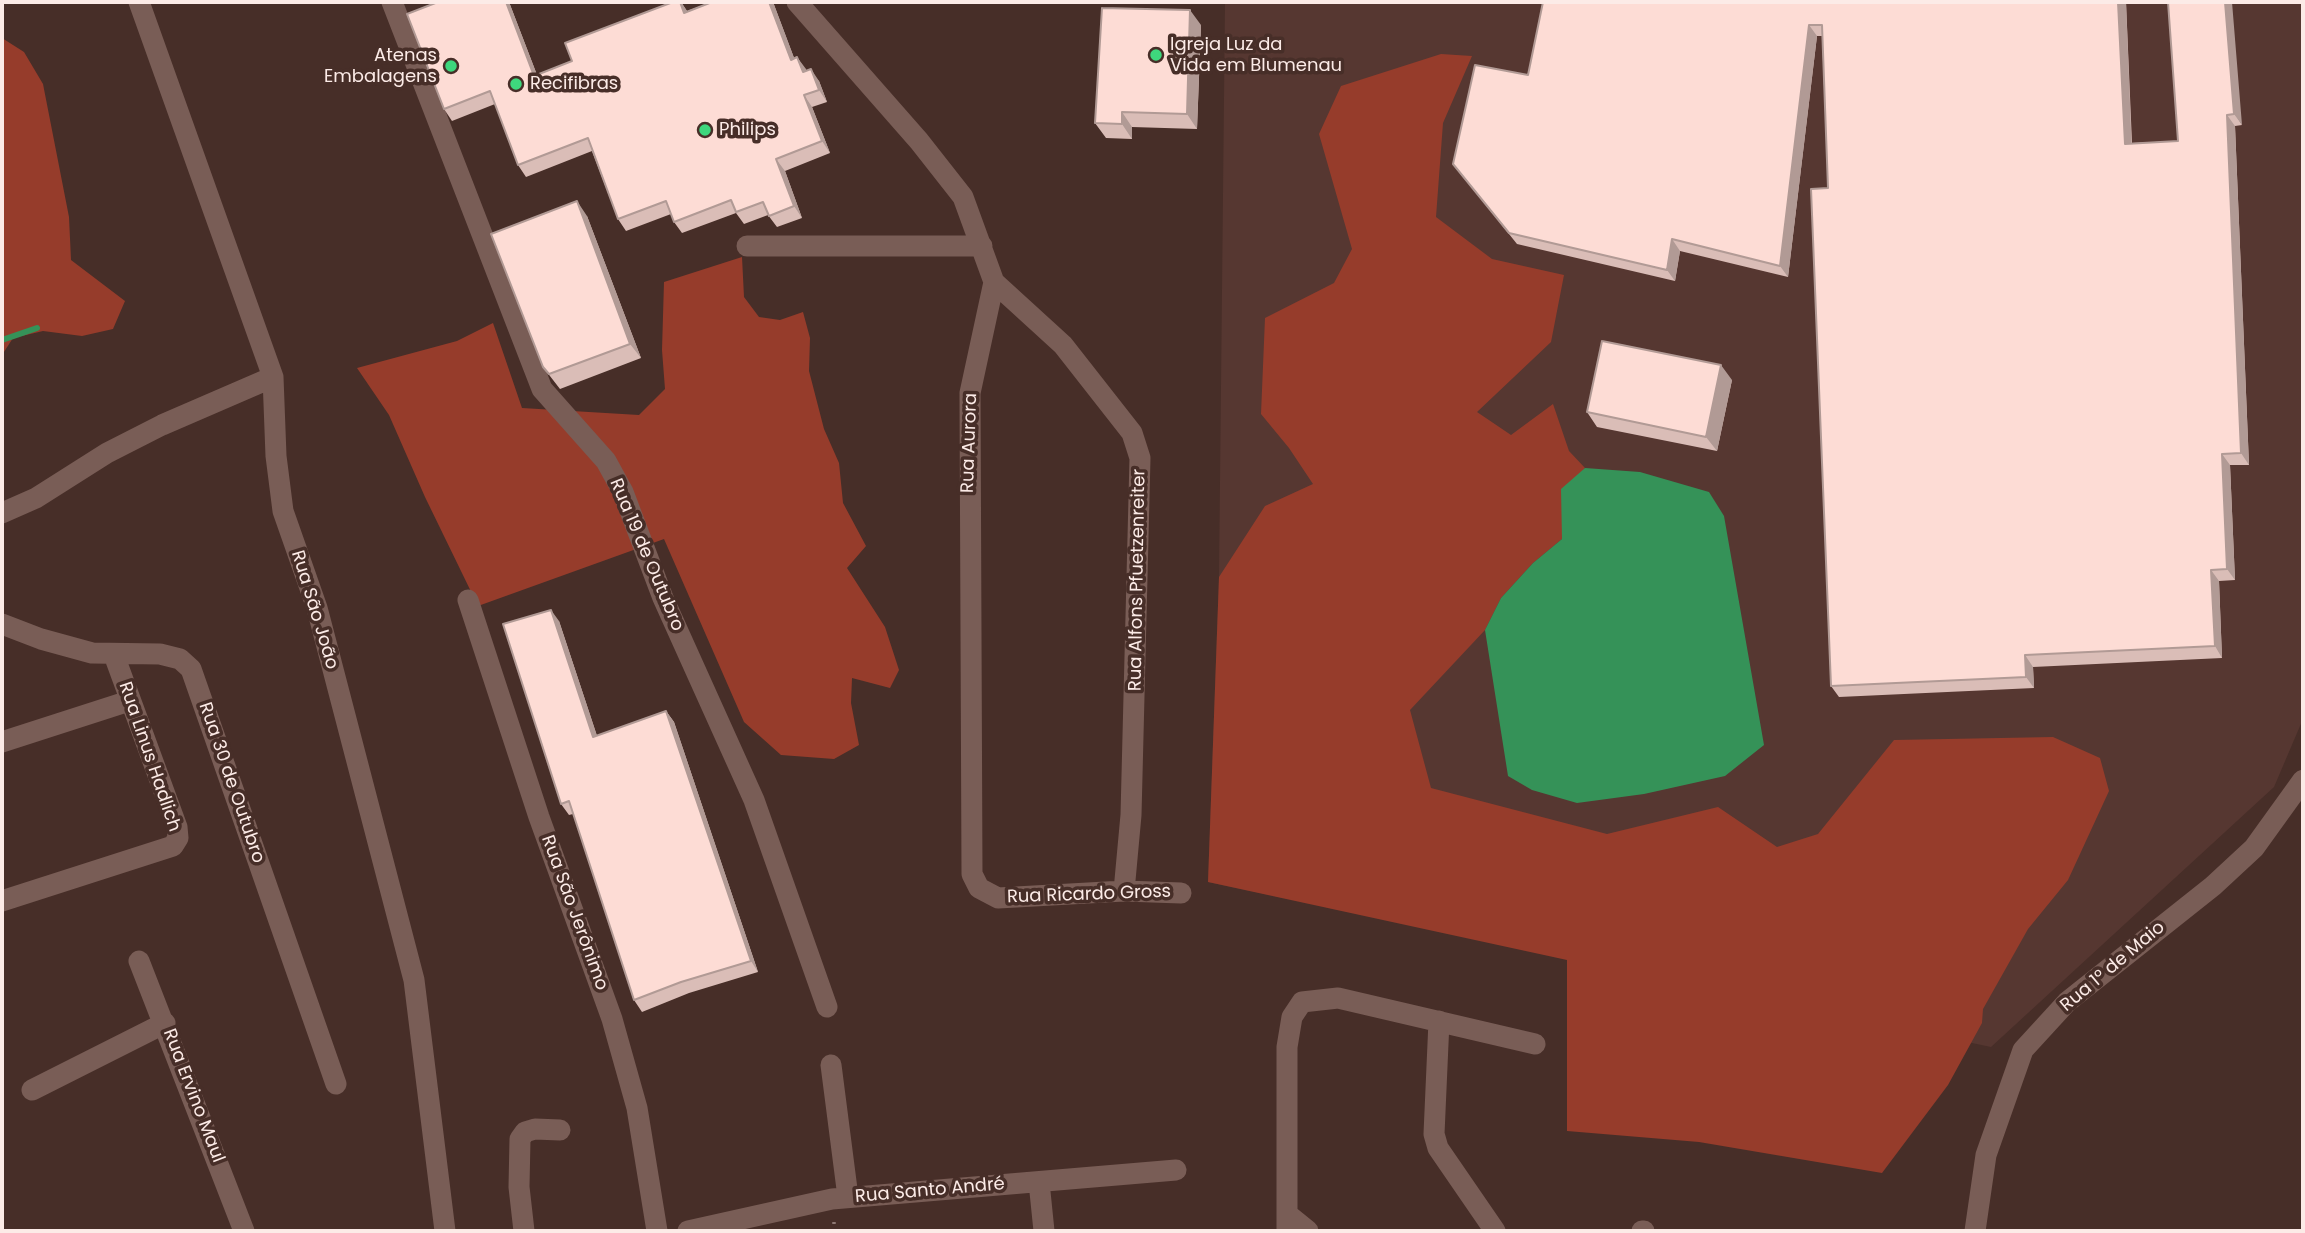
<!DOCTYPE html>
<html>
<head>
<meta charset="utf-8">
<style>
  body { margin:0 }
  #map { position:relative; width:2305px; height:1233px; overflow:hidden; background:#472e28; font-family:Poppins,sans-serif }
  canvas { display:block }
  .frame { position:absolute; inset:0; border:4px solid #fcebe7; pointer-events:none }
</style>
</head>
<body>
<div id="map">
<canvas width="2305" height="1233"></canvas>
<div class="frame"></div>
</div>
<script>
const context = document.querySelector('canvas').getContext('2d');
context.lineJoin = 'round';
function paint(path, color) { context.fillStyle = color; context.fill(path, 'evenodd'); }
const poly = rows => new Path2D(rows.map(r => 'M' + r).join(''));
function stroke(path, color, width, dash) { context.strokeStyle = color; context.lineWidth = width; context.lineCap = dash ? 'butt' : 'round'; context.setLineDash(dash || []); context.stroke(path); }
function drawText(font, color, halo, rows, align = 'center') {
  context.font = font + ' Poppins,sans-serif'; context.lineWidth = 7; context.setLineDash([]); context.textBaseline = 'middle'; context.strokeStyle = halo; context.fillStyle = color; for (const [text, x, y, turn = 0] of rows) {
    context.save(); context.translate(x, y); context.rotate((+turn || 0) * Math.PI / 180); context.textAlign = isNaN(turn) ? turn : align; if (halo) context.strokeText(text, 0, 0); context.fillText(text, 0, 0); context.restore();
  }
}
paint(poly([
  [1225,2,2303,2,2303,719,2274,787,1991,1047,1208,882,1219,577]
]), '#563731');
paint(poly([
  [2,38,24,52,43,84,69,217,71,260,125,301,113,329,82,336,43,331,13,338,2,355],
  [1441,54,1472,56,1443,123,1436,217,1492,259,1564,275,1551,342,1477,412,1511,435,1553,404,1569,451,1585,468,1562,496,1562,539,1533,563,1501,598,1485,630,1410,710,1431,788,1607,834,1718,807,1777,847,1818,834,1894,740,2053,737,2100,758,2109,791,2068,880,2028,929,1983,1009,1982,1023,1948,1085,1882,1173,1699,1142,1567,1131,1567,960,1208,882,1219,577,1265,506,1313,484,1289,448,1261,414,1265,318,1334,283,1352,249,1319,134,1341,86],
  [742,257,744,297,759,317,780,320,803,312,810,338,809,371,824,429,839,463,843,503,866,546,847,568,885,627,899,670,890,688,852,678,851,703,859,745,834,759,781,755,744,722,664,539,478,606,425,497,389,415,357,368,457,341,493,323,522,408,639,415,665,389,662,350,664,282]
]), '#963c2b');
paint(poly([
  [1585,468,1640,472,1709,492,1724,516,1764,745,1725,776,1644,794,1577,803,1532,790,1508,776,1485,630,1501,598,1533,563,1562,539,1561,489]
]), '#359258');
stroke(poly([
  [2,340,37,328]
]), '#359258', 6);
stroke(poly([
  [834,1231,834,1218]
]), '#8f7974', 3.5, [2, 5]);
stroke(poly([
  [139,2,273,377,276,456,283,511,317,608,414,980,445,1231],
  [392,2,542,389,606,461,623,492,663,598,754,800,827,1007],
  [797,2,919,141,963,197,994,282,970,393,972,874,979,888,998,898,1124,891,1181,893],
  [747,246,982,246],
  [994,282,1063,345,1132,433,1140,458,1131,815,1124,891],
  [2,513,36,498,107,453,162,425,273,377],
  [468,600,539,817,612,1019,637,1108,657,1231],
  [2,624,41,639,92,653,160,654,180,659,191,669,336,1084],
  [2,742,129,701],
  [2,901,173,846,178,838,177,827,114,655],
  [139,961,244,1231],
  [1439,1021,1434,1134,1438,1148,1495,1231],
  [831,1065,848,1197],
  [32,1090,165,1023],
  [1039,1182,1044,1231],
  [1287,1214,1308,1231],
  [524,1231,519,1187,520,1139,525,1132,535,1129,560,1130],
  [688,1231,832,1199,1176,1170],
  [1287,1231,1287,1047,1292,1017,1302,1002,1338,998,1535,1044],
  [1642,1231,1644,1231],
  [1975,1231,1986,1155,2023,1050,2067,1002,2213,886,2254,848,2303,780]
]), '#795d56', 21);
paint(poly([
  [509,2,537,75,572,61,673,2,681,2,687,11,712,2,773,2,794,58,797,57,806,71,819,81,827,102,812,107,830,153,785,171,802,218,777,227,768,215,744,224,736,213,682,233,674,222,671,214,626,231,618,219,592,151,526,177,518,165,495,104,452,121,444,109],
  [1543,2,2126,2,2132,143,2178,141,2168,2,2242,125,2235,126,2249,465,2230,465,2235,580,2219,581,2222,658,2033,667,2034,688,1839,697,1831,686,1828,188,1822,36,1817,36,1788,277,1680,251,1675,281,1517,244,1453,164,1528,75],
  [1201,25,1197,129,1132,127,1132,139,1106,138,1095,123],
  [587,216,641,358,560,389,543,367],
  [1732,380,1717,451,1597,427,1587,412],
  [559,621,597,736,666,711,674,722,758,972,689,993,642,1012,634,1000,573,814,569,815,561,804]
]), '#dabdb7');
paint(poly([
  [506,2,509,2,542,88,534,76],
  [680,2,681,2,687,11,684,13],
  [769,2,773,2,799,71,791,60],
  [2118,2,2126,2,2132,155,2125,144],
  [2225,2,2232,2,2242,125,2234,114],
  [1190,10,1201,25,1197,129,1187,114],
  [1809,25,1817,36,1788,277,1780,266],
  [797,57,806,69,811,84,803,72],
  [811,69,819,81,827,102,819,90],
  [804,95,812,107,830,153,822,141],
  [1122,112,1132,127,1132,139,1122,124],
  [2227,115,2235,126,2249,465,2241,453],
  [776,159,785,171,802,218,794,206],
  [577,201,587,216,641,358,630,344],
  [1672,239,1680,251,1675,281,1667,270],
  [1721,365,1732,380,1717,451,1706,437],
  [2222,454,2230,465,2235,580,2227,569],
  [2211,570,2219,581,2222,658,2215,646],
  [551,610,559,621,601,748,593,737],
  [2025,655,2033,667,2034,688,2026,677],
  [666,711,674,722,758,972,751,961]
]), '#b19a95');
const building = poly([
  [438,2,506,2,534,76,572,61,565,43,673,2,680,2,684,13,712,2,769,2,791,60,797,57,803,72,811,69,819,90,804,95,822,141,776,159,794,206,769,216,763,202,736,212,731,200,674,222,666,201,618,219,588,138,518,165,490,91,444,109,407,14,438,2],
  [1543,2,2118,2,2125,144,2178,141,2168,2,2225,2,2234,114,2227,115,2241,453,2222,454,2227,569,2211,570,2215,646,2025,655,2026,677,1831,686,1811,189,1828,188,1822,25,1809,25,1780,266,1672,239,1667,270,1509,233,1453,164,1475,65,1528,75,1543,2],
  [1102,8,1190,10,1187,114,1122,112,1122,124,1095,123,1102,8],
  [577,201,630,344,549,374,543,367,491,234,577,201],
  [1602,341,1721,365,1706,437,1587,412,1602,341],
  [551,610,593,737,666,711,751,961,681,982,634,1000,569,801,561,804,503,624,551,610]
]);
paint(building, '#fddcd5');
stroke(building, '#b19a95', 2);
for (const [x, y, r, color] of [
  [1156,55,7,"#3ed77d"],
  [451,66,7,"#3ed77d"],
  [516,84,7,"#3ed77d"],
  [705,130,7,"#3ed77d"]
]) { const dot = new Path2D(); dot.arc(x, y, r, 0, 2 * Math.PI); context.fillStyle = color; context.fill(dot); stroke(dot, '#472e28', 2.5); }
drawText('18px', '#fcebe7', '#472e28', [
  ["Igreja Luz da",1170,45],
  ["Vida em Blumenau",1170,66],
  ["Atenas",437,56,"right"],
  ["Embalagens",437,77,"right"],
  ["Recifibras",530,84],
  ["Philips",719,130]
], 'left');
drawText('18px', '#fcebe7', '#472e28', [
  ["Rua Aurora",970,443,-88],
  ["Rua 19 de Outubro",646,555,67],
  ["Rua Alfons Pfuetzenreiter",1138,580,-89],
  ["Rua São João",314,610,73],
  ["Rua Linus Hadlich",149,757,71],
  ["Rua 30 de Outubro",231,783,71],
  ["Rua Ricardo Gross",1089,895,-2],
  ["Rua São Jerônimo",574,913,70],
  ["Rua 1º de Maio",2113,967,-40],
  ["Rua Ervino Maul",193,1096,69],
  ["Rua Santo André",930,1191,-5]
]);
</script>
</body>
</html>
